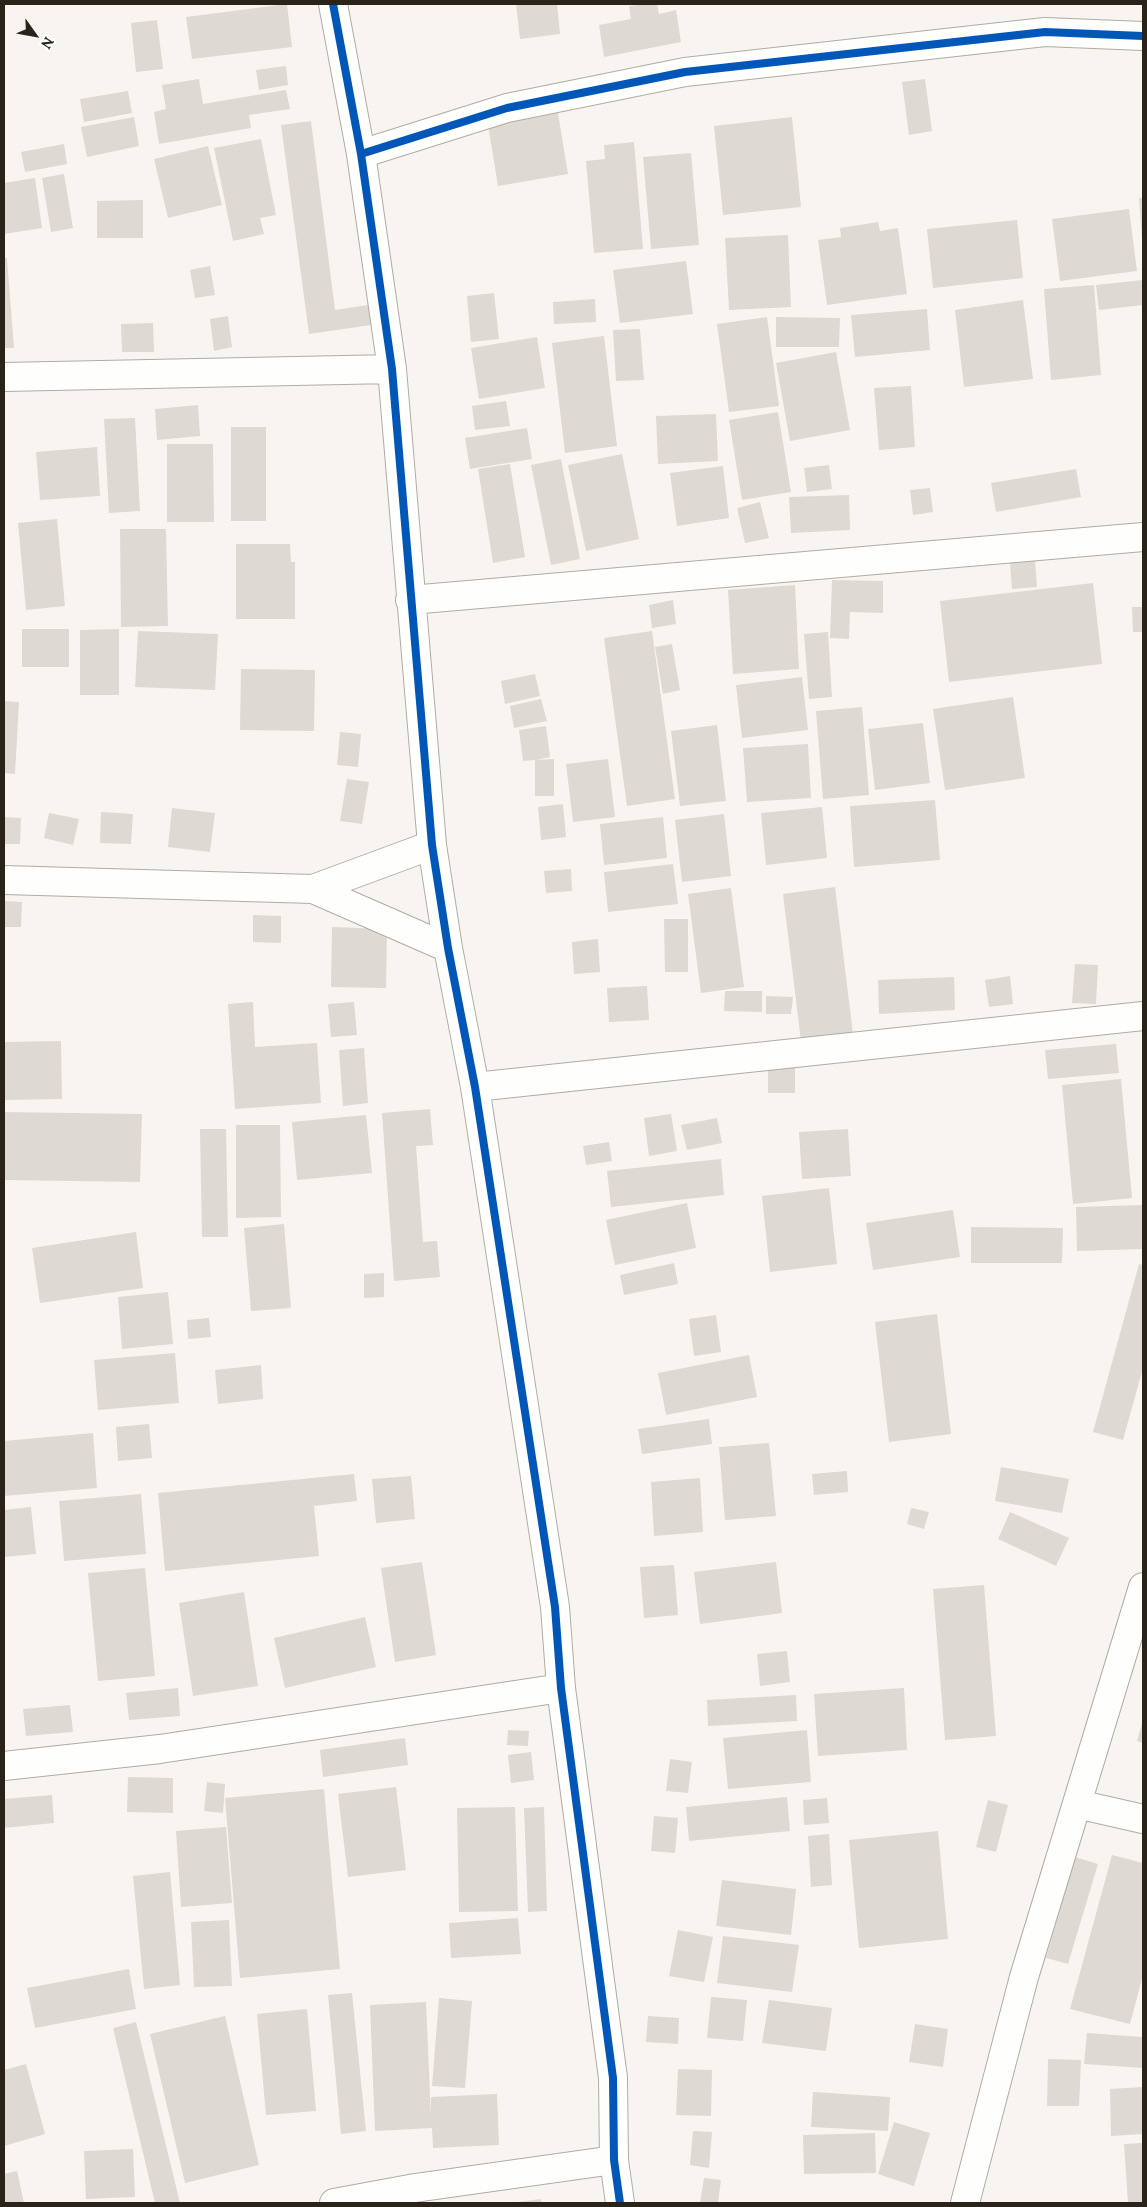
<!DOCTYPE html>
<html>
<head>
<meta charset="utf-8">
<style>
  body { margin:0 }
  #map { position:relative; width:1147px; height:2207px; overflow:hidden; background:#f8f5f0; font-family:Lora,serif }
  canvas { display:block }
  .frame { position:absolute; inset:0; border:5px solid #29231a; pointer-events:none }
  .north { position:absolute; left:10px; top:10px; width:50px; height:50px; -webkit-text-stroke:4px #fff; paint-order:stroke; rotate:122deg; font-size:14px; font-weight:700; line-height:20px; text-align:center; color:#29231a }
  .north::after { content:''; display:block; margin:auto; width:18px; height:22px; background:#29231a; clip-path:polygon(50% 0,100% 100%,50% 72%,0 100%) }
</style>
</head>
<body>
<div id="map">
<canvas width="1147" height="2207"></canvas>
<div class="frame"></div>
<div class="north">N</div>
</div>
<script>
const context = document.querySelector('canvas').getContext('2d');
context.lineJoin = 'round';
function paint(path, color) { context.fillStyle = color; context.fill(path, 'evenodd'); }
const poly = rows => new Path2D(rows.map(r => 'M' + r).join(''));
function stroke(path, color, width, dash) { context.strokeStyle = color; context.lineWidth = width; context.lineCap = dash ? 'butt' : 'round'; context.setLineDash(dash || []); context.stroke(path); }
paint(poly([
  [287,4,292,47,192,59,186,17],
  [516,4,557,4,560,34,520,39],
  [644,4,657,4,659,14,676,10,681,42,604,57,599,25,631,19,629,6],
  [157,20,163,69,136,72,131,23],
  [286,66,288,85,259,90,256,70],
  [199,79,203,104,286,90,290,109,249,115,251,128,159,144,154,112,166,109,162,85],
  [925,79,932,131,909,135,902,82],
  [128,91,132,113,84,122,80,99],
  [558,113,568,174,498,186,488,125],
  [134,117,139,146,87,157,81,127],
  [792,117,801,207,723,215,714,126],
  [311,121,335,310,368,305,371,325,309,334,281,125],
  [261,139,276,215,260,218,264,234,233,241,214,148],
  [634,142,643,249,594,253,586,161,605,159,604,145],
  [64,144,67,164,25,172,21,152],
  [208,146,222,205,168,218,154,159],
  [691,153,699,245,651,249,643,157],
  [64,174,73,228,51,232,42,178],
  [35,178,42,228,4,234,4,183],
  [1139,198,1143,198,1143,239,1142,239],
  [143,200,143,238,97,238,97,201],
  [1129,209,1137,271,1060,281,1052,219],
  [1017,220,1023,278,933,288,927,229],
  [878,222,880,231,898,228,907,294,827,305,818,240,841,237,840,228],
  [788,235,791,307,729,310,725,238],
  [4,258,7,258,14,348,4,348],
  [686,261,693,314,620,323,613,270],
  [210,266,215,295,195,298,190,270],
  [1143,280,1143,305,1099,310,1096,285],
  [1094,285,1101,375,1051,380,1044,289],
  [494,293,499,339,471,342,467,296],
  [595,299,596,322,554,324,553,302],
  [1023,300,1033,379,964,387,955,310],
  [927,309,930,350,855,357,851,315],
  [228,316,232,347,214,351,210,319],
  [767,317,779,406,729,412,717,324],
  [776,317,840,318,839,347,776,347],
  [153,323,154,352,122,352,121,324],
  [640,329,644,380,616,381,613,330],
  [604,336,617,446,565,453,552,343],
  [537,337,545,388,479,399,471,348],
  [836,352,850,430,790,441,776,363],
  [911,386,915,447,879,450,874,388],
  [506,401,510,426,475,430,472,406],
  [198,405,200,436,157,440,155,409],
  [778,412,791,492,742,500,729,420],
  [716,414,718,461,658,464,656,416],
  [135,418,140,511,109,513,104,419],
  [231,427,266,427,266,521,231,521],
  [527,428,532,459,470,469,465,438],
  [167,444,213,444,214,522,167,522],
  [97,447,100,496,40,500,36,452],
  [622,454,639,539,586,551,568,465],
  [561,459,580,559,551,565,531,465],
  [510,464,525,557,493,563,478,469],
  [829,465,832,489,807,492,804,468],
  [723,466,729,518,677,526,670,473],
  [1076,469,1081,497,996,512,991,483],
  [930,488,933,512,913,515,910,490],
  [849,495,850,530,791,533,789,497],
  [760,502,769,538,745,543,737,508],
  [57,519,65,606,26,610,18,523],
  [120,529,166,529,168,626,121,627],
  [236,544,290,544,291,562,295,562,295,619,236,619],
  [1035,560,1037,587,1012,589,1010,562],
  [832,580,883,581,883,613,850,612,849,639,830,638],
  [1093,583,1102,664,949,682,940,601],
  [795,585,799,669,733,674,728,590],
  [673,600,676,624,652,628,649,605],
  [1132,607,1143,607,1143,632,1133,632],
  [22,629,69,629,69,667,22,667],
  [119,629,119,695,80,695,80,630],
  [138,631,218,634,215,690,135,687],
  [652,631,675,799,627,806,604,638],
  [828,632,832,697,809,699,804,634],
  [672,644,680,690,663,694,655,647],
  [241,669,315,670,314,731,240,730],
  [535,674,540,696,505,704,501,681],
  [802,677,808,730,742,738,736,685],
  [1013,697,1025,778,945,790,933,709],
  [541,699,547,721,514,728,510,706],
  [4,701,19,702,15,774,4,773],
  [862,707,869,795,823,799,816,711],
  [923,723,930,783,875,790,868,729],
  [717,725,726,801,680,806,671,731],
  [546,726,550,757,536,760,554,759,554,796,535,796,535,760,523,761,519,730],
  [340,732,361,734,358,767,337,765],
  [808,744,811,798,747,802,743,748],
  [608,759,615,817,573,822,566,764],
  [347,779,369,782,362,824,340,821],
  [935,800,940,860,854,867,850,806],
  [563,804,566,837,541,840,538,807],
  [822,807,827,858,766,865,761,813],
  [172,808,215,813,210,852,168,847],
  [101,812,133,814,131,844,100,843],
  [49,813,79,819,73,845,44,838],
  [724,814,731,876,682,882,675,820],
  [4,817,21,818,20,844,4,844],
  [663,817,667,858,604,865,600,824],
  [673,864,678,904,608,912,604,872],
  [571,869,572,891,546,893,544,871],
  [835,887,853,1034,801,1041,783,894],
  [731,888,744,987,701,993,688,894],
  [4,901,22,902,21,927,4,927],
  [253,915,281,916,281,943,253,942],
  [664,919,688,919,688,972,665,972],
  [332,927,387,929,386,988,331,987],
  [598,939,600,972,574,974,572,942],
  [1075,964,1098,965,1096,1004,1072,1003],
  [1010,976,1013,1004,989,1007,985,980],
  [954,977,955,1010,879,1014,878,980],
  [647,986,649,1020,609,1022,607,988],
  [725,991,762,991,762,1012,724,1011],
  [766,996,793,997,791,1014,766,1014],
  [253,1002,255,1047,317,1043,321,1103,235,1109,228,1004],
  [354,1002,357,1035,331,1037,328,1004],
  [61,1041,62,1099,4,1100,4,1042],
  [1116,1044,1119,1073,1048,1079,1045,1050],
  [364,1048,368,1103,343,1106,339,1050],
  [795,1062,795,1093,768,1093,768,1063],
  [1121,1079,1132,1198,1073,1204,1062,1085],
  [430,1109,433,1145,416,1146,423,1242,437,1241,440,1277,394,1281,382,1113],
  [4,1112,142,1114,140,1182,4,1180],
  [671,1114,677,1151,649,1156,644,1118],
  [366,1115,372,1173,297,1180,292,1122],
  [717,1118,722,1143,687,1150,681,1125],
  [236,1125,280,1125,281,1217,236,1218],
  [200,1129,226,1129,228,1237,202,1237],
  [848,1129,851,1176,802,1179,799,1132],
  [609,1142,612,1161,586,1165,583,1146],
  [721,1159,724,1195,611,1207,607,1171],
  [829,1188,837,1264,770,1272,762,1196],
  [687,1203,696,1248,615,1265,606,1220],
  [1143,1205,1143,1249,1077,1251,1076,1207],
  [953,1210,960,1257,873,1270,866,1223],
  [284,1224,291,1308,251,1311,244,1228],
  [971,1227,1063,1228,1062,1263,971,1263],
  [136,1232,143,1288,40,1303,32,1248],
  [674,1263,678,1284,624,1295,620,1275],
  [1139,1264,1143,1265,1143,1368,1123,1440,1093,1432],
  [384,1273,384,1297,364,1298,364,1274],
  [168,1292,173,1344,122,1349,118,1297],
  [937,1314,951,1434,889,1442,875,1322],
  [716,1315,721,1352,694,1356,689,1319],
  [209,1318,211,1337,188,1339,187,1320],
  [175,1353,179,1403,98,1410,94,1360],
  [749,1355,757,1397,666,1415,658,1373],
  [261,1365,263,1399,218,1404,215,1370],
  [709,1419,712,1444,642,1454,638,1429],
  [149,1424,152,1458,118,1461,116,1427],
  [93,1433,97,1488,4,1496,4,1441],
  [769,1443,776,1516,725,1520,719,1447],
  [1001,1467,1069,1479,1062,1513,995,1501],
  [847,1471,848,1492,814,1495,812,1474],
  [354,1474,357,1501,314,1506,319,1556,165,1571,158,1493],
  [411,1476,415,1519,376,1523,372,1479],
  [700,1478,703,1532,654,1536,651,1482],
  [141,1494,146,1554,64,1561,59,1501],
  [31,1507,36,1554,4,1557,4,1510],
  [911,1508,929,1512,924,1529,907,1524],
  [1010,1512,1069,1538,1056,1566,998,1539],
  [422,1562,436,1655,395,1662,381,1568],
  [776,1562,782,1613,700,1624,694,1572],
  [674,1565,678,1615,644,1618,640,1567],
  [145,1568,155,1676,98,1681,88,1573],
  [984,1585,996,1736,945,1740,933,1589],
  [244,1592,258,1686,193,1696,179,1603],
  [365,1617,376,1667,285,1688,274,1638],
  [787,1651,790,1682,760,1686,757,1654],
  [178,1688,180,1716,129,1720,126,1693],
  [904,1688,907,1750,818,1756,814,1694],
  [796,1695,797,1721,708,1726,707,1700],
  [70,1705,73,1732,26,1736,23,1709],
  [1143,1720,1143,1743,1137,1741],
  [508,1730,529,1731,528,1746,507,1745],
  [807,1730,811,1782,728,1789,723,1738],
  [405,1738,408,1765,323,1777,320,1750],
  [531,1752,534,1780,511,1783,508,1755],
  [670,1759,692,1762,688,1793,666,1791],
  [128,1777,173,1778,173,1813,127,1812],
  [207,1782,225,1784,223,1813,204,1811],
  [396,1787,406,1870,348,1877,338,1794],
  [324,1789,340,1969,240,1978,225,1798],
  [52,1795,54,1823,4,1828,4,1799],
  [787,1797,790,1831,689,1841,686,1807],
  [827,1798,829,1823,804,1825,803,1800],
  [988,1800,1008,1805,996,1852,976,1847],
  [515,1807,518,1911,459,1912,457,1808],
  [544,1807,547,1911,528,1912,524,1808],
  [654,1816,678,1818,675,1853,651,1851],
  [226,1827,232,1903,181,1907,176,1831],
  [938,1831,948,1939,859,1948,849,1840],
  [829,1834,832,1885,811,1887,808,1836],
  [1112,1855,1143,1863,1143,1975,1130,2024,1070,2009],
  [1075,1857,1098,1864,1068,1964,1046,1958],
  [170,1872,180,1985,144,1989,133,1876],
  [722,1880,796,1889,791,1935,716,1926],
  [518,1918,521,1954,451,1958,449,1923],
  [229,1920,232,1986,194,1987,191,1922],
  [678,1930,713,1937,704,1982,669,1976],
  [723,1936,799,1945,792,1992,717,1983],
  [129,1969,136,2009,35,2028,27,1988],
  [352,1993,366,2131,341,2134,328,1995],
  [711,1997,747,2000,743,2041,707,2038],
  [439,1998,472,2001,465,2088,432,2086],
  [769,2000,832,2008,826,2051,762,2043],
  [426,2002,431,2117,431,2097,497,2094,499,2145,433,2148,432,2128,375,2131,370,2005],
  [307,2009,316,2111,266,2115,257,2014],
  [225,2016,259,2165,185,2183,150,2034],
  [648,2016,679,2018,678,2044,646,2042],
  [136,2022,180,2203,155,2203,113,2028],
  [915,2024,948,2029,943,2067,909,2062],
  [1087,2033,1143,2037,1143,2068,1084,2064],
  [1048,2059,1081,2060,1079,2106,1047,2106],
  [26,2064,45,2134,4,2146,4,2070],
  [678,2069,712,2070,711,2116,676,2115],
  [1143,2087,1143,2134,1111,2136,1110,2089],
  [813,2092,890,2097,888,2131,811,2127],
  [894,2122,930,2133,914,2186,878,2174],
  [693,2131,712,2132,709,2168,690,2165],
  [875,2133,876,2173,804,2174,803,2135],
  [1143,2143,1143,2203,1128,2203,1124,2144],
  [133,2149,135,2197,86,2199,84,2151],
  [17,2171,24,2203,4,2203,4,2174],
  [704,2178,721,2180,718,2203,700,2203],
  [541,2199,541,2203,517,2203,517,2202]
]), '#ded9d2');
const street = poly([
  [333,4,361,154,392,369,432,845,448,948,475,1087,555,1607,561,1688,613,2078,614,2160,620,2203],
  [361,154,507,108,685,72,1045,32,1143,36],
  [4,377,392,369],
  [410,600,1143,537],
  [4,880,313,889,448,948],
  [313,889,432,845],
  [475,1087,1143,1016],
  [4,1766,160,1749,561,1688],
  [1077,1804,1143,1819],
  [334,2203,415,2188,614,2160],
  [965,2203,1024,1977,1143,1587]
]);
stroke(street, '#b0aca5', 30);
stroke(street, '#fefefd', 28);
stroke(poly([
  [333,4,361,154,392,369,432,845,448,948,475,1087,555,1607,561,1688,613,2078,614,2160,620,2203],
  [361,154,507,108,685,72,1045,32,1143,36]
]), '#0057b8', 8);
</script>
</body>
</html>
